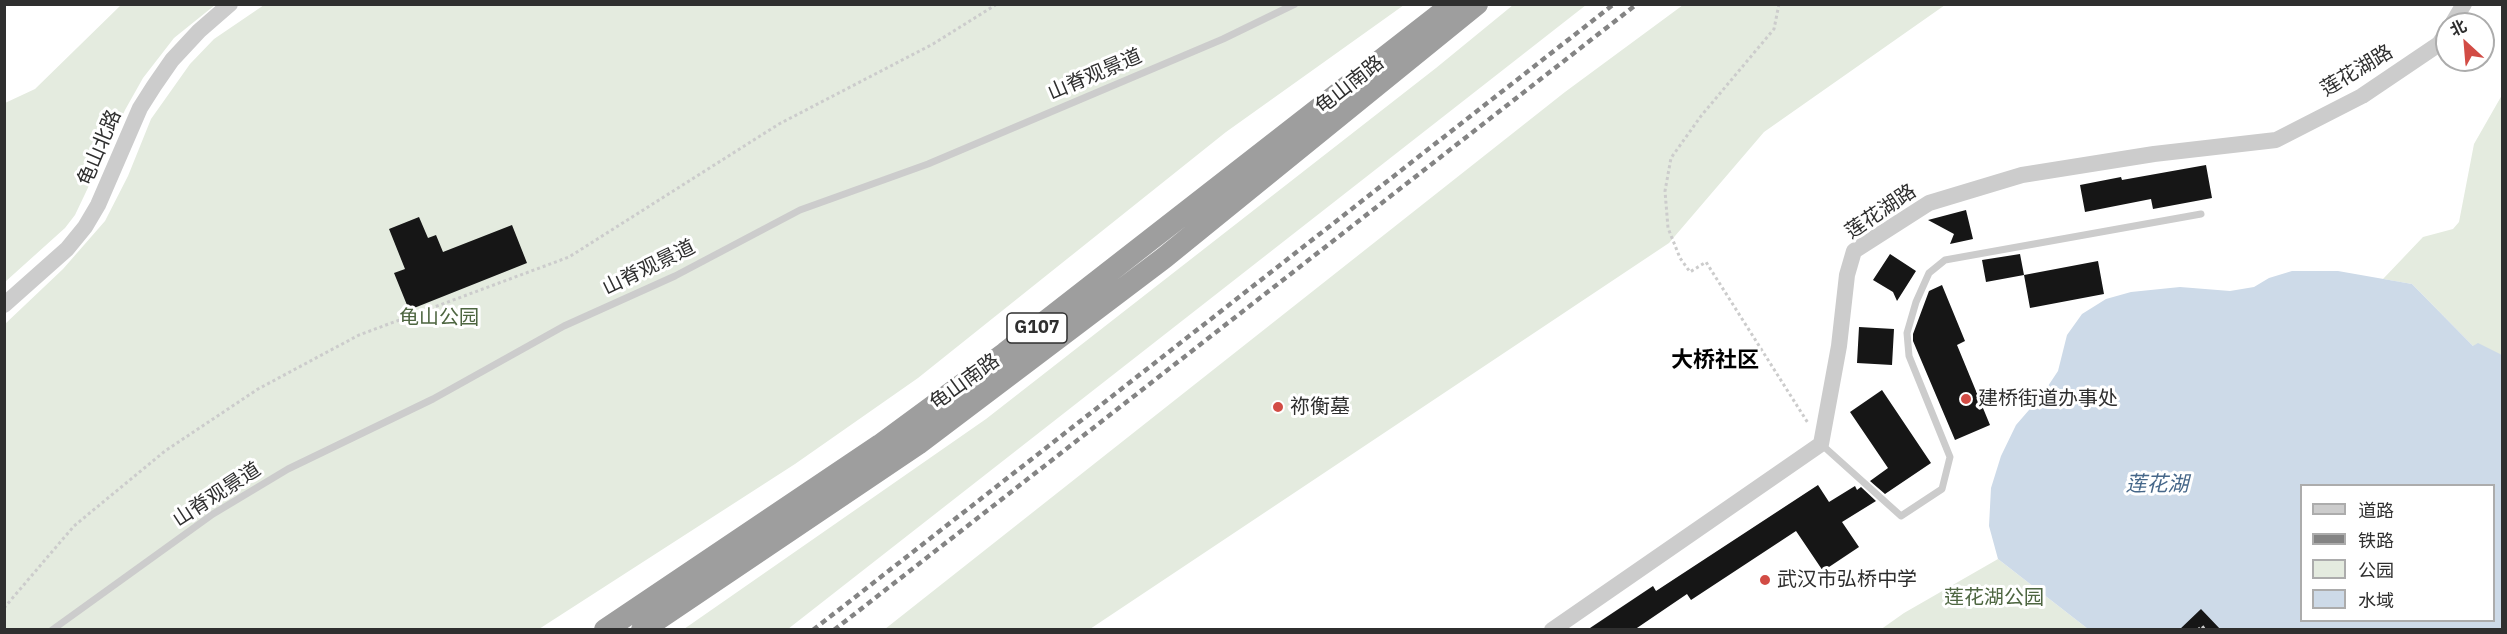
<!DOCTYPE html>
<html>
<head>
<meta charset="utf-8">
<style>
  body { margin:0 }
  #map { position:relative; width:2507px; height:634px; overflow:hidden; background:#fff; font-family:"IBM Plex Sans","Noto Sans SC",sans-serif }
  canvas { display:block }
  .frame { position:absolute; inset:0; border:6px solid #2f2f2f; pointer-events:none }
  .legend { position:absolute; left:2300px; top:484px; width:195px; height:138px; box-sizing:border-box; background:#fff; border:2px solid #acacac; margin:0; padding:8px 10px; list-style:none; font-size:18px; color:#2f2f2f }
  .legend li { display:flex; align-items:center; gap:12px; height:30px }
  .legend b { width:30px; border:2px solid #acacac }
  .north { position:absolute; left:2435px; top:12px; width:60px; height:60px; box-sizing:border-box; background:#fff; border:2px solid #acacac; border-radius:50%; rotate:334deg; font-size:16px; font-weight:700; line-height:24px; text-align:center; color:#2f2f2f }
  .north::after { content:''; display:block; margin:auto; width:21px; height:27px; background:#d24c45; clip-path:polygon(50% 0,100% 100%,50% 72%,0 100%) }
</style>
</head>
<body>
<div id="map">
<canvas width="2507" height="634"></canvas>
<div class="frame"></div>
<ul class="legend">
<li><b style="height:8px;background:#ccc"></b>道路</li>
<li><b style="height:8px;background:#848484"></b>铁路</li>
<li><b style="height:16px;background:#e4ebdf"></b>公园</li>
<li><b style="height:16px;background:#cddae8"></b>水域</li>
</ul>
<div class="north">北</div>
</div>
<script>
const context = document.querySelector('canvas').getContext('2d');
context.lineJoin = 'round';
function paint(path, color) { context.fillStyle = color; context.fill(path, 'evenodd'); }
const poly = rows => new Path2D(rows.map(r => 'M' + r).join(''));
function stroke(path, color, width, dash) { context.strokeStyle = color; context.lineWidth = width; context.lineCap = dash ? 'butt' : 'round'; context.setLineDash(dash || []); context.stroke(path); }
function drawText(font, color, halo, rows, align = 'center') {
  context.font = font + ' "IBM Plex Sans","Noto Sans SC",sans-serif'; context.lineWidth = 6; context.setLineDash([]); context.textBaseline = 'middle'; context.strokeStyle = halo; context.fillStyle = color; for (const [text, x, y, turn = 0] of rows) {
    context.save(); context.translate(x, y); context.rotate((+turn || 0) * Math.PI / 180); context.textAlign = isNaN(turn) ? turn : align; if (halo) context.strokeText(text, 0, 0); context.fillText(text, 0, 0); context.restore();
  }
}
paint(poly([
  [121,5,215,5,174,38,143,78,125,110,75,215,65,228,5,282,5,103,35,89],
  [264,5,1404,5,1226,132,918,378,795,464,539,629,5,630,5,324,63,269,105,221,128,176,151,119,190,64,214,39],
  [1513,5,1586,5,788,629,684,629,986,419,1436,68],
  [1683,5,1945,5,1764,132,1669,243,1090,629,885,629,1565,92],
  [2502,95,2502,355,2474,347,2412,284,2383,279,2423,237,2453,229,2459,222,2474,144],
  [1998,559,2088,629,1880,630,1904,613]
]), '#e4ebdf');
paint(poly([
  [2292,271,2338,271,2412,284,2473,346,2478,343,2502,355,2502,629,2088,629,1998,559,1989,526,1991,488,2001,456,2016,425,2042,395,2058,371,2067,335,2082,314,2106,299,2131,292,2180,287,2230,291,2254,287,2269,278],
  [2302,486,2494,486,2494,620,2302,620]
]), '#cddae8');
paint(poly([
  [2206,165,2212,198,2153,209,2151,199,2085,212,2080,185,2121,177,2122,180],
  [1966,210,1973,239,1950,244,1954,234,1928,220],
  [419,217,428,238,436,235,443,252,512,225,527,263,409,310,394,273,405,269,389,229],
  [1890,254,1916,271,1897,301,1893,292,1873,280],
  [2020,254,2024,275,1986,282,1982,260],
  [2098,261,2104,294,2030,308,2024,275],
  [1942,285,1965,341,1957,345,1990,425,1955,440,1913,341,1913,334,1929,291],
  [1859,327,1894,329,1892,365,1857,363],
  [1882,390,1931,463,1885,494,1870,481,1888,468,1850,412],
  [1818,485,1829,502,1855,486,1857,490,1861,487,1876,501,1842,522,1859,547,1823,571,1796,531,1691,600,1687,594,1634,630,1587,630,1653,586,1656,591],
  [2201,609,2221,630,2179,630]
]), '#161616');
stroke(poly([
  [1779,4,1774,29,1701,116,1671,158,1665,191,1668,228,1680,258,1690,272,1706,262,1808,423],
  [4,608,74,526,165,451,258,389,359,335,569,257,779,124,933,44,997,4],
  [2198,630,2202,626,2205,630]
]), '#ccc', 3, [3, 3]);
stroke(poly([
  [1821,444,1901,516,1942,489,1950,457,1909,356,1907,333,1916,302,1929,273,1945,260,2201,214],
  [52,630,213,514,288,469,433,399,564,326,675,276,800,210,928,164,1223,39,1295,4]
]), '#ccc', 7);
stroke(poly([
  [2452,24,2464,4],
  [4,305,67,249,85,227,98,205,140,108,154,86,172,60,199,31,230,4],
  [1552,630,1821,444,1839,346,1847,275,1854,251,1929,203,2022,175,2154,154,2276,140,2362,96,2439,44,2447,32]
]), '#ccc', 16);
stroke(poly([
  [605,630,880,445,1005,353,1453,4],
  [642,630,918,444,1164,258,1477,4]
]), '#9e9e9e', 22);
stroke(poly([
  [813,630,1614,4],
  [834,630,1637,4]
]), '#848484', 4.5, [6, 4.5]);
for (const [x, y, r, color] of [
  [1966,399,6,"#d24c45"],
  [1278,407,6,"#d24c45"],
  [1765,580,6,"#d24c45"]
]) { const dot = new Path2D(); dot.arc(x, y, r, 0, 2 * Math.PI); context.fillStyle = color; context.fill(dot); stroke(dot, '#fff', 2); }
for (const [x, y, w] of [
  [1037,328,60]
]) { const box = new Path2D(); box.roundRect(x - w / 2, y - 15, w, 30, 4.5); context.fillStyle = '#fff'; context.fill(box); stroke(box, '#2f2f2f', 1.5); }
drawText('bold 18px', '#2f2f2f', null, [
  ["G107",1037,328]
]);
drawText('20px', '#2f2f2f', '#fff', [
  ["莲花湖路",2357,71,-31],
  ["山脊观景道",1095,75,-23],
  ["龟山南路",1350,85,-38],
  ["龟山北路",100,148,-67],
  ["莲花湖路",1881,212,-34],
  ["山脊观景道",649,268,-26],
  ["龟山南路",965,382,-36],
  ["山脊观景道",217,495,-33]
]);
drawText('20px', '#4e6641', '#fff', [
  ["龟山公园",439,318],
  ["莲花湖公园",1994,598]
]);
drawText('20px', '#2f2f2f', '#fff', [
  ["建桥街道办事处",1978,399],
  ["祢衡墓",1290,407],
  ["武汉市弘桥中学",1777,580]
], 'left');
drawText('italic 21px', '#466789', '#fff', [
  ["莲花湖",2157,485]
]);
drawText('bold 22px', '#000', '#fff', [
  ["大桥社区",1715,361]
]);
</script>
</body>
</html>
